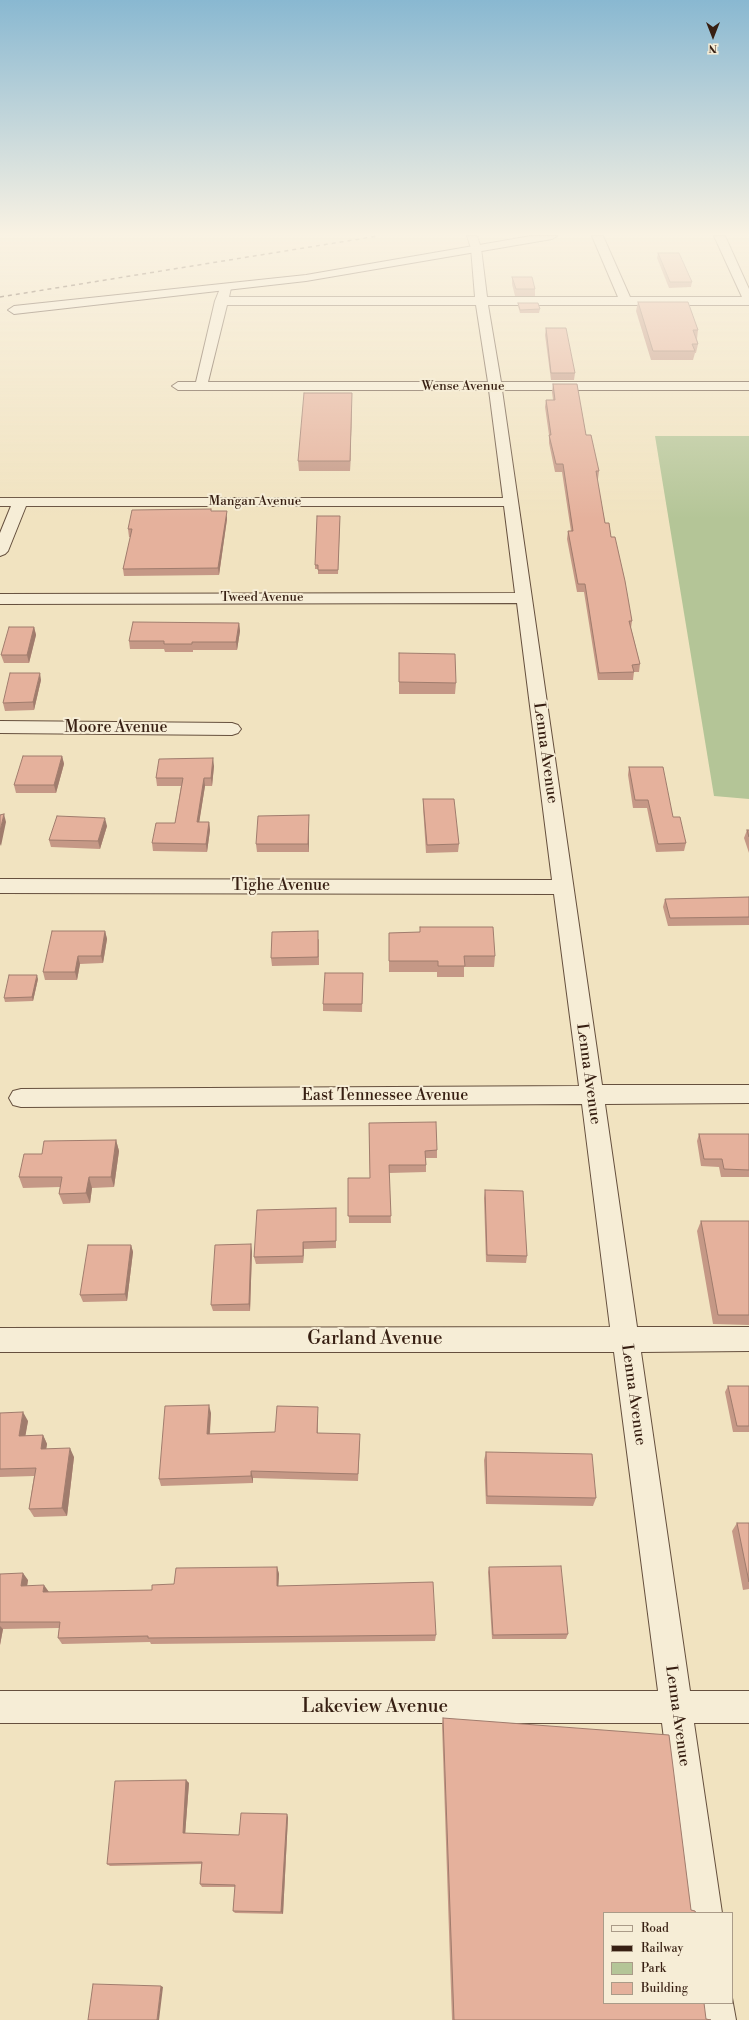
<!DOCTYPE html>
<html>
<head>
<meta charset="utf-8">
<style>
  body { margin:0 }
  #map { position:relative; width:749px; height:2020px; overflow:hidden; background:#f1e3c0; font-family:"Libre Bodoni",serif }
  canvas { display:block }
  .legend { position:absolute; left:603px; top:1912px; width:130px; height:92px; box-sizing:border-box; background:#f6edd6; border:1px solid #aa9b88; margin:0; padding:5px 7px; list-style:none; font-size:12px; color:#371f12 }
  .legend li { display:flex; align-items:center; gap:8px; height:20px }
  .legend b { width:20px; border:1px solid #aa9b88 }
  .north { position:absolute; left:693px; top:16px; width:40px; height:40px; -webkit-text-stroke:3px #f6edd6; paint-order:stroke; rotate:180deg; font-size:11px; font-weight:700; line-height:16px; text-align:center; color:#371f12 }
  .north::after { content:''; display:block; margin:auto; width:14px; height:18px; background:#371f12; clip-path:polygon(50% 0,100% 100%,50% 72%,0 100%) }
</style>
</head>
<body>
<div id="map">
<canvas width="749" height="2020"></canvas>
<ul class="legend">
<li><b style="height:5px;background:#f6edd6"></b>Road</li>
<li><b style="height:5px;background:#371f12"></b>Railway</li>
<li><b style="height:11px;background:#b4c597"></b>Park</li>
<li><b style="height:11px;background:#e5b19c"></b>Building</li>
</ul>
<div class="north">N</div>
</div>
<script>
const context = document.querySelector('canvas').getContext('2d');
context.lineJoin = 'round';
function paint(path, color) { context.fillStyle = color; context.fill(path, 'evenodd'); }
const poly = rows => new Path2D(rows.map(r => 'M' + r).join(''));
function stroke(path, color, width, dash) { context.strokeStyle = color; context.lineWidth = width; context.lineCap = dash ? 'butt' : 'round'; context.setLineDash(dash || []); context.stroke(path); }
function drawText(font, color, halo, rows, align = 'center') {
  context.font = font + ' "Libre Bodoni",serif'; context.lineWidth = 4; context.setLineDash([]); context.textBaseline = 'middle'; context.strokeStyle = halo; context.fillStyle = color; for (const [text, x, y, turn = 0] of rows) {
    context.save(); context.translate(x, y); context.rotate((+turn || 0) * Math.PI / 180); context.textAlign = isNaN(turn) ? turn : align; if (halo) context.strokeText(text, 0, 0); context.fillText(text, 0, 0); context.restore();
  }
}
paint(poly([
  [655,436,749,436,749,799,714,796]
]), '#b4c597');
const minor = poly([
  [467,236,477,236,481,248,487,297,618,297,592,236,603,236,630,297,742,297,714,236,725,236,749,289,749,305,488,305,501,382,749,382,749,390,502,390,602,1085,749,1085,749,1103,605,1104,637,1327,749,1327,749,1351,641,1352,690,1691,749,1691,749,1723,694,1723,722,1913,686,1913,662,1723,0,1723,0,1691,658,1691,614,1352,0,1352,0,1328,610,1327,582,1104,21,1107,13,1105,9,1098,13,1091,21,1089,579,1086,554,894,0,893,0,879,552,880,517,603,0,604,0,594,515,593,504,506,26,506,8,551,5,554,0,556,0,533,11,506,0,506,0,498,503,498,489,390,178,390,172,386,178,382,196,382,215,301,221,286,225,285,231,288,229,297,475,297,471,248,467,236],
  [227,305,476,305,488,382,208,382,227,305],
  [0,721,232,723,238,725,241,729,238,733,232,735,0,733,0,721],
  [732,1998,736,2020,700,2020,698,2003,732,2003,732,1998]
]);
const secondary = poly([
  [531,236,557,236,552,239,306,281,14,314,8,310,14,306,306,275,531,236]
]);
stroke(minor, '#66503e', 2);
stroke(secondary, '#371f12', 2);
paint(minor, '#f6edd6');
paint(secondary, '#f6edd6');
stroke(poly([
  [0,297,378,236]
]), '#371f12', 1.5, [4, 4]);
paint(poly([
  [658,253,692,282,691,287,669,288,657,258],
  [512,277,535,289,535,296,515,296,512,284],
  [638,302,698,330,697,339,698,344,696,353,695,353,693,360,651,360,636,311],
  [518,303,540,309,539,313,520,313,518,306],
  [546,328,575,373,574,380,551,380,545,335],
  [553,384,586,435,599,471,598,479,597,479,605,523,611,537,632,621,631,628,640,664,639,672,634,672,633,680,598,680,584,592,577,592,567,539,568,531,571,531,562,472,555,472,549,443,549,435,545,407,546,400,553,400,552,392],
  [352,404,350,471,299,471,298,461],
  [211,511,227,519,219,575,124,576,123,569,131,537,129,537,128,529],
  [340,520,338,574,318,574,318,569,315,569,315,565],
  [239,623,240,631,237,650,193,650,193,652,165,652,164,649,130,649,129,641],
  [34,627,36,635,29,663,4,663,1,655],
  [399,653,456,683,455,694,399,694],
  [41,680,34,710,5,711,3,703],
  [62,756,64,764,56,793,16,793,14,785],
  [214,766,212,786,205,786,199,822,209,822,210,830,207,852,153,851,152,843,175,823,181,786,157,786,156,778],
  [629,767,673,817,686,843,684,851,656,852,647,808,633,808,628,775],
  [423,799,459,844,458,852,426,853,423,807],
  [309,823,309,852,257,852,256,844],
  [107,826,100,849,51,847,49,840],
  [747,830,749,830,749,853,744,838],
  [749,897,749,925,668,926,663,907,665,899],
  [420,927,495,956,494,967,464,967,464,977,437,977,437,972,389,972,389,933,420,932],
  [105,931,107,939,103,963,80,964,77,980,45,980,43,972],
  [319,939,319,965,272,966,271,958],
  [363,973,362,1012,323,1011,323,1004],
  [38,979,33,1001,5,1002,4,998],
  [369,1123,437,1150,437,1158,426,1158,426,1172,389,1173,391,1223,349,1223,348,1178,370,1178],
  [699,1134,749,1134,749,1177,721,1177,719,1167,701,1166,697,1141],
  [116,1140,119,1151,114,1187,92,1188,90,1203,63,1204,59,1194,60,1187,23,1188,19,1177,42,1154],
  [485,1190,527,1256,526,1263,486,1262,484,1198],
  [336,1215,336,1248,304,1249,303,1263,256,1264,254,1257],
  [701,1221,749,1221,749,1325,713,1324,697,1231],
  [131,1245,133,1252,127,1301,83,1302,80,1295],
  [252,1251,250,1311,213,1311,211,1305],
  [728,1386,749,1386,749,1432,733,1432,725,1392],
  [0,1413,28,1421,25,1436,43,1435,47,1444,46,1449,74,1457,67,1516,34,1517,29,1509,34,1476,0,1477],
  [211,1413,210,1434,275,1432,318,1415,318,1433,360,1441,358,1481,253,1478,253,1483,161,1486,159,1479],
  [486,1452,596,1498,593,1506,486,1504,484,1460],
  [737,1523,749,1523,749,1589,743,1590,732,1531],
  [277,1567,279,1574,278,1586,436,1635,435,1641,151,1644,150,1642,62,1644,58,1638,59,1628,3,1629,0,1645,0,1574,28,1580,27,1586,49,1592,152,1590,174,1584],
  [489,1567,568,1634,566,1639,492,1639,488,1572],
  [443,1718,604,1913,706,2019,711,2020,452,2020,442,1725],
  [186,1780,189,1783,185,1834,239,1835,288,1817,283,1914,235,1913,233,1911,235,1887,202,1887,200,1884,201,1864,110,1866,107,1864]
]), '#c59886');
paint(poly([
  [352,393,352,404,350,471,350,461],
  [227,511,227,519,219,575,218,568],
  [239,623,240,631,237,650,236,642],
  [34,627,36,635,29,663,27,655],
  [40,673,41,680,34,710,33,702],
  [62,756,64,764,56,793,54,785],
  [213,758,214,766,212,786,211,778],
  [204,778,205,786,198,830,197,822],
  [4,814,6,822,1,846,0,844,0,831],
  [309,815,309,852,308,844],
  [105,818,107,826,100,849,98,841],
  [209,822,210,830,207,852,206,844],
  [105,931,107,939,103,963,101,956],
  [78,956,80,964,77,980,75,972],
  [37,975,38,979,33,1001,32,997],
  [116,1140,119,1151,114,1187,111,1177],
  [89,1177,92,1188,90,1203,86,1193],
  [303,1242,304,1249,303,1263],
  [251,1244,252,1251,250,1311,249,1304],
  [131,1245,133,1252,127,1301,125,1294],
  [209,1405,211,1413,209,1442,207,1434],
  [23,1412,28,1421,24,1444,19,1436],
  [43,1435,47,1444,45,1457,41,1449],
  [70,1448,74,1457,67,1516,62,1508],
  [251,1471,253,1478,253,1483,251,1476],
  [277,1567,279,1574,278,1593,277,1586],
  [23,1573,28,1580,26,1593,21,1586],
  [44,1585,49,1592,43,1592],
  [0,1626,3,1629,0,1645],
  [186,1780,189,1783,185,1836,183,1833],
  [287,1814,288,1817,283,1914,281,1912],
  [161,1986,163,1987,159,2020,157,2020]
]), '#a07c6d');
const building = poly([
  [658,253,679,253,692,282,670,282,658,253],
  [512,277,532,277,535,289,516,289,512,277],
  [638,302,688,302,698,330,693,330,698,344,692,344,695,351,653,351,638,302],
  [518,303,538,303,540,309,520,310,518,303],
  [546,328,566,328,575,373,551,373,546,328],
  [553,384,577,384,586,435,591,435,599,471,596,471,605,523,609,523,611,537,615,537,625,581,632,621,629,621,640,664,632,665,634,672,599,673,585,584,578,584,568,531,573,531,563,464,556,464,549,435,551,435,546,400,555,400,553,384],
  [304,393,352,393,350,461,298,461,304,393],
  [211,509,211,511,227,511,218,568,123,569,132,529,128,529,132,510,211,509],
  [317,516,340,516,338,570,318,570,318,565,315,565,317,516],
  [133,622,239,623,236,642,192,642,192,644,164,644,164,641,129,641,133,622],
  [9,627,34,627,27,655,1,655,9,627],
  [399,653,455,654,456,683,399,682,399,653],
  [10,673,40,673,33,702,3,703,10,673],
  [23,756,62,756,54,785,14,785,23,756],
  [213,758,211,778,204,778,197,822,209,822,206,844,152,843,156,823,175,823,183,778,156,778,159,759,213,758],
  [629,767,663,767,673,817,680,817,686,843,658,844,648,800,635,800,629,767],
  [423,799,454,799,459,844,427,845,423,799],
  [4,814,0,831,0,815,4,814],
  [309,815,308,844,256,844,258,816,309,815],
  [57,816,105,818,98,841,49,840,57,816],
  [747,830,749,830,749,837,747,830],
  [749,897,749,917,670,918,665,899,749,897],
  [420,927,493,927,495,956,464,956,465,966,438,966,438,961,389,961,389,933,420,932,420,927],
  [52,931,105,931,101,956,78,956,75,972,43,972,52,931],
  [318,931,318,957,271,958,272,932,318,931],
  [325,973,363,973,362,1004,323,1004,325,973],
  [9,975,37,975,32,997,4,998,9,975],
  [436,1122,437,1150,425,1151,426,1165,389,1165,391,1216,348,1216,348,1178,370,1178,369,1123,436,1122],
  [699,1134,749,1134,749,1170,724,1169,722,1159,704,1159,699,1134],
  [116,1140,111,1177,89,1177,86,1193,59,1194,62,1177,19,1177,24,1154,42,1154,44,1141,116,1140],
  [485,1190,523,1191,527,1256,487,1255,485,1190],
  [336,1208,336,1241,303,1242,303,1256,254,1257,257,1210,336,1208],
  [701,1221,749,1221,749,1315,718,1315,701,1221],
  [251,1244,249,1304,211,1305,215,1245,251,1244],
  [88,1245,131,1245,125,1294,80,1295,88,1245],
  [728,1386,749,1386,749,1426,737,1426,728,1386],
  [209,1405,207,1434,275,1432,277,1406,318,1407,317,1433,360,1434,358,1474,251,1471,251,1476,159,1479,165,1406,209,1405],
  [23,1412,19,1436,43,1435,41,1449,70,1448,62,1508,29,1509,36,1468,0,1469,0,1413,23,1412],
  [486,1452,592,1454,596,1498,487,1496,486,1452],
  [737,1523,749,1523,749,1582,737,1523],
  [561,1566,568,1634,493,1635,489,1567,561,1566],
  [277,1567,277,1586,433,1582,436,1635,148,1638,148,1636,58,1638,60,1622,0,1622,0,1574,23,1573,21,1586,44,1585,43,1592,152,1590,152,1585,174,1584,176,1568,277,1567],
  [443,1718,669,1735,691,1910,695,1911,696,1913,604,1913,604,2003,704,2003,706,2019,711,2020,454,2020,443,1718],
  [186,1780,183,1833,239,1835,241,1813,287,1814,281,1912,233,1911,235,1885,200,1884,202,1862,107,1864,115,1781,186,1780],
  [93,1984,161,1986,157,2020,88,2020,93,1984]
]);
paint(building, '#e5b19c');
stroke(building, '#a07c6d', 1);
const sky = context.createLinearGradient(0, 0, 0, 519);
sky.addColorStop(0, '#89b8d1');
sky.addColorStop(0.45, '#f9f2e3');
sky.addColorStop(1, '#f9f2e300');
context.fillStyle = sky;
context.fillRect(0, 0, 749, 519);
drawText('13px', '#371f12', '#f6edd6', [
  ["Wense Avenue",463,387],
  ["Mangan Avenue",255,502],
  ["Tweed Avenue",262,598]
]);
drawText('16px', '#371f12', '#f6edd6', [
  ["Moore Avenue",116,728],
  ["Lenna Avenue",545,753,82],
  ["Tighe Avenue",281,886],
  ["Lenna Avenue",588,1074,82],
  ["East Tennessee Avenue",385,1096],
  ["Lenna Avenue",633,1395,82],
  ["Lenna Avenue",677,1716,82]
]);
drawText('19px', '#371f12', '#f6edd6', [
  ["Garland Avenue",375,1339],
  ["Lakeview Avenue",375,1707]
]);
</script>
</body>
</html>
